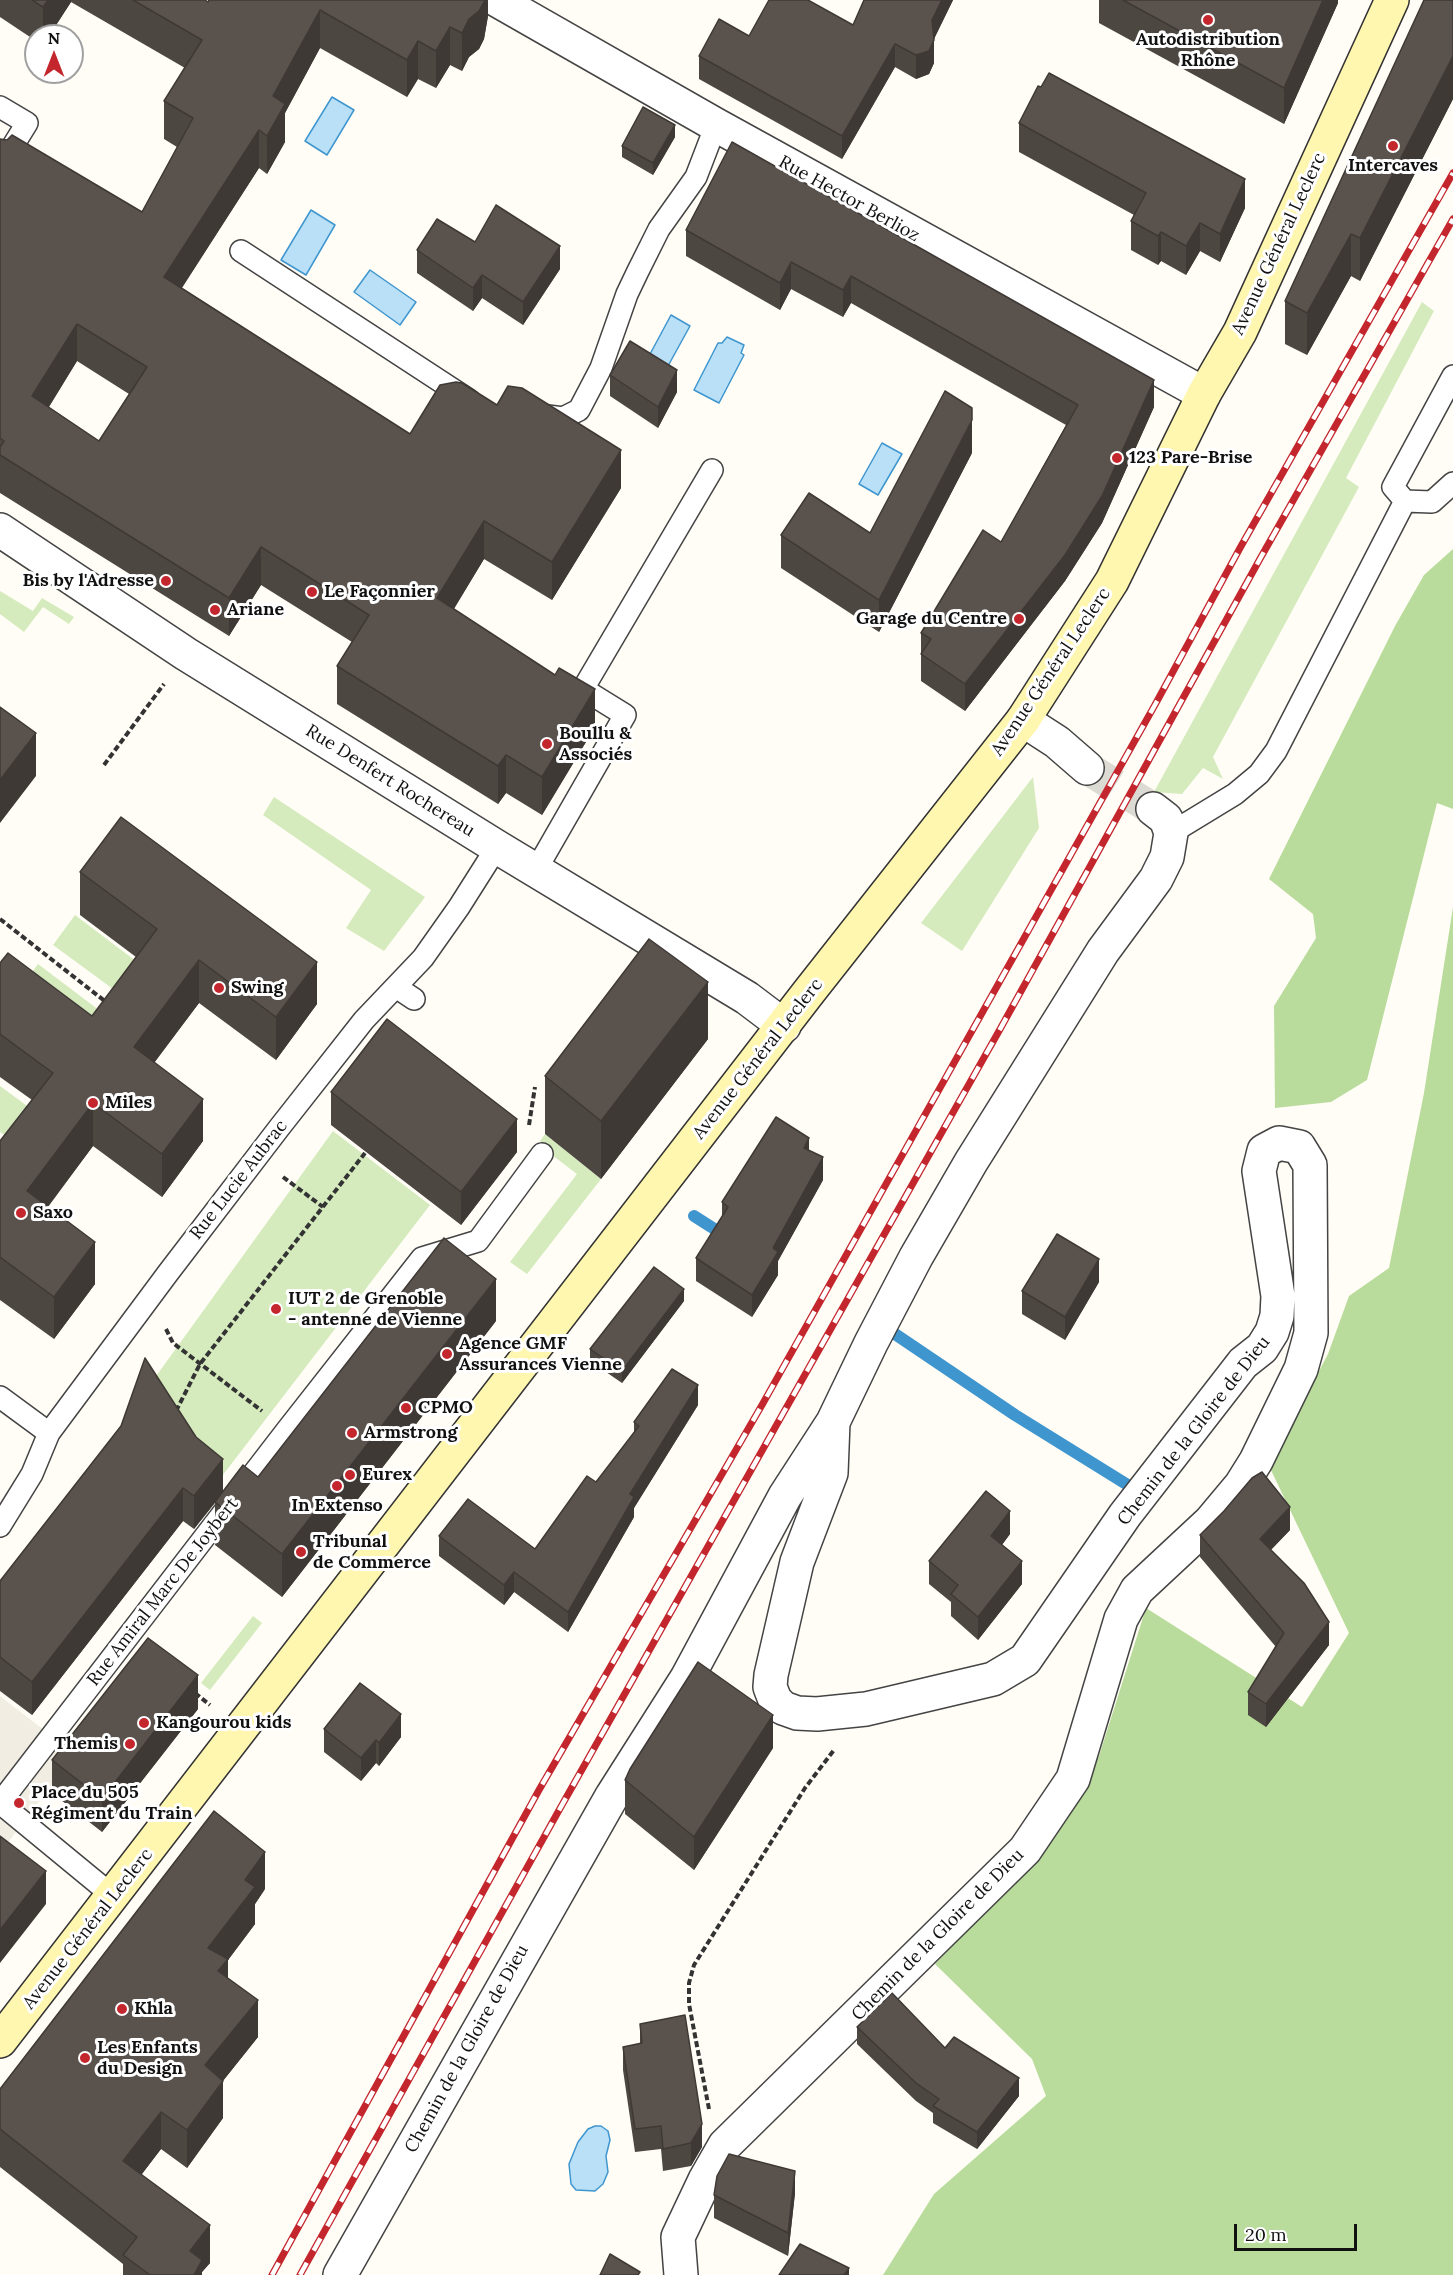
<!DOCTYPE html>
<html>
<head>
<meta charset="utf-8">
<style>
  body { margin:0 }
  #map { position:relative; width:1453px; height:2275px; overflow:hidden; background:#fffdf5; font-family:Lora,serif }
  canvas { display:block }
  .north { position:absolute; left:24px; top:24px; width:60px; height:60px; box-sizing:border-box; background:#fff; border:2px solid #a0a0a0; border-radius:50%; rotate:0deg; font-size:16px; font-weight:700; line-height:24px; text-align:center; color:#111 }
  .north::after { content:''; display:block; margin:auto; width:21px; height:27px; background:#c4262e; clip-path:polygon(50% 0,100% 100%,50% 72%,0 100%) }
  .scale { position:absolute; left:1234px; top:2224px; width:123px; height:27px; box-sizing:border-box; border:3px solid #111; border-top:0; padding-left:8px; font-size:18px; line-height:21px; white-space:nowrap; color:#111; -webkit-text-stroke:4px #fff; paint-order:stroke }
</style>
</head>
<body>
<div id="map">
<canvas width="1453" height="2275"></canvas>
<div class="north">N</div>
<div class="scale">20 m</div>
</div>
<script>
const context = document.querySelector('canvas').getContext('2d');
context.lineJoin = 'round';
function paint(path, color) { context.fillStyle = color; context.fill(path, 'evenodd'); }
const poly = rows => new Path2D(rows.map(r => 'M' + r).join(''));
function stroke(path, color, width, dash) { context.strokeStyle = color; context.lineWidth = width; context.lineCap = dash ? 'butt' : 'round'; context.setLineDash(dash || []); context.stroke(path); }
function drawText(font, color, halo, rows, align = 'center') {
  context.font = font + ' Lora,serif'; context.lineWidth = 6; context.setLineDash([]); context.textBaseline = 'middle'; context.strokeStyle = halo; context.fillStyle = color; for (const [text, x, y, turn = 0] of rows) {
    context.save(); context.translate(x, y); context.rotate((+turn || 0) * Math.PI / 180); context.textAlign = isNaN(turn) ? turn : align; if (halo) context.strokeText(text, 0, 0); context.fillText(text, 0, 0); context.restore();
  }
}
paint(poly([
  [1422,302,1434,311,1346,478,1359,487,1213,757,1223,779,1203,768,1182,794,1154,792],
  [0,591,33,611,42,598,74,617,69,624,43,607,24,632,0,614],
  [1033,777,1039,828,962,951,921,923],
  [274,797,425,897,384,951,346,928,371,890,263,815],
  [75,915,149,971,128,1000,53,945],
  [38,964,112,1020,90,1048,16,993],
  [0,1086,38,1114,15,1143,0,1132],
  [333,1131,430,1205,216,1484,146,1390],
  [545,1134,601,1179,527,1274,510,1262,577,1174,552,1155,540,1141],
  [253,1616,262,1623,210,1690,201,1683]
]), '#d5ebbd');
paint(poly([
  [1453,549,1453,809,1437,803,1367,1080,1331,1102,1275,1108,1274,1006,1316,938,1313,914,1269,879,1395,626,1424,575],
  [1453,907,1453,2275,883,2275,934,2194,1046,2096,1032,2059,935,1964,1055,1837,1099,1756,1146,1608,1302,1707,1349,1633,1269,1466,1328,1354,1349,1296,1389,1268,1424,1093]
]), '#b9dc9c');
paint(poly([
  [0,1696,75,1754,0,1853]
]), '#f1ede2');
const water = poly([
  [332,97,354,110,327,155,305,141,332,97],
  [311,210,335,225,306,275,281,260,311,210],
  [370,270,416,302,400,325,354,292,370,270],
  [671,315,690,326,668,366,649,356,671,315],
  [727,337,744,345,741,353,744,355,719,403,694,390,718,343,722,343,727,337],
  [882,443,902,454,878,495,859,484,882,443],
  [595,2126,601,2126,608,2131,610,2140,606,2156,608,2172,603,2184,595,2191,576,2190,571,2184,569,2164,578,2142,588,2129,595,2126]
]);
paint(water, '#b9e0f7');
stroke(water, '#3f96cf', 1.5);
stroke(poly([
  [694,1216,727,1237],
  [892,1332,1015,1415,1131,1487]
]), '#3f96cf', 12);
stroke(poly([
  [1087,768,1153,809]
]), '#dbdad3', 33, [33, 16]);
const service = poly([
  [0,107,27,123,3,162],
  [241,251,469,400],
  [1453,376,1393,487,1405,501,1432,502,1453,483],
  [540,415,563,418,579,410,601,368,627,294,638,271,659,229,696,177,716,125],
  [1171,833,1235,794,1259,774,1276,751,1405,501],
  [536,870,625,715,583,689,712,470],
  [396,987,414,999],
  [0,1397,49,1433],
  [0,1526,32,1474,49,1433,168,1273,279,1128,364,1020,423,958,459,907,497,847],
  [0,1803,287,1430,422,1258,478,1241,542,1154],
  [0,1803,113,1896]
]);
const minor = poly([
  [497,0,716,125,1204,394],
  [0,530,186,654,497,847,747,998,784,1026],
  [1023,720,1057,742,1087,768],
  [340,2275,612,1796,687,1678,785,1496,833,1422,871,1343,916,1257,971,1162,1103,951,1156,879,1167,857,1171,833,1166,819,1153,809],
  [681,2275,678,2237,705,2180,725,2145,1025,1850,1073,1779,1121,1619,1137,1590,1210,1522,1241,1485,1256,1461,1301,1369,1311,1333,1310,1165,1299,1147,1279,1143,1264,1151,1259,1171,1278,1296,1277,1316,1272,1332,1262,1348,1243,1363,1125,1515,1025,1660,993,1679,866,1709,817,1714,797,1713,783,1708,775,1700,770,1687,771,1675,797,1562,831,1473,833,1422]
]);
const secondary = poly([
  [0,2041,808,993,1023,720,1112,581,1204,394,1240,332,1392,0]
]);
stroke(service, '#444', 24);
stroke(minor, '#444', 36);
stroke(secondary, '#333', 36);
stroke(poly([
  [104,765,164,684],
  [0,919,106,1002],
  [529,1125,535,1087],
  [283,1177,323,1207],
  [166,1329,173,1343,262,1411],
  [176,1411,200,1364,365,1153],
  [195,1693,210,1705],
  [709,2109,689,2004,689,1983,694,1965,805,1788,834,1750]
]), '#333', 4, [6, 3]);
stroke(service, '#fff', 21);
stroke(minor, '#fff', 33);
stroke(secondary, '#fff6b0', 33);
const rail = poly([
  [272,2275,539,1790,762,1405,1156,703,1240,548,1453,173],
  [300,2275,558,1812,999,1031,1261,557,1453,219]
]);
stroke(rail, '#c4262e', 7);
stroke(rail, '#fff', 4.5, [14]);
paint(poly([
  [0,0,205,0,208,2,488,0,488,16,484,39,479,49,469,57,462,71,450,65,436,88,418,79,407,97,320,48,285,113,285,142,267,174,259,168,182,288,410,434,621,488,552,600,484,559,454,609,595,727,542,815,506,793,498,804,337,704,337,666,352,642,261,585,229,636,0,493,0,139,142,212,177,147,164,139,164,101,185,68,71,2,49,36,36,36,36,41,0,17],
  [77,361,129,394,99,441,49,407],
  [864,0,953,0,934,39,934,63,929,74,916,79,895,67,842,159,699,79,699,56,749,36,853,25],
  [1099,0,1338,0,1338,3,1284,124,1099,23],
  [1453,0,1453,99,1360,281,1351,276,1307,355,1285,344,1285,301],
  [1019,123,1245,208,1220,262,1200,251,1186,275,1161,261,1158,265,1131,250,1131,221,1134,215,1019,152],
  [675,137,653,175,622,157,622,146],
  [732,142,1154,407,1102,523,1065,581,965,711,921,681,921,633,1001,542,1066,425,851,303,843,317,791,289,780,310,686,256,686,230],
  [475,242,560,269,523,325,482,298,473,311,417,273,417,250],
  [610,375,677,392,658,428,610,396],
  [972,453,879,632,781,568,781,535,870,533],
  [80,872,317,1004,276,1060,199,1003,154,1062,203,1141,162,1197,93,1146,48,1207,95,1284,54,1339,0,1300,0,1141,32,1100,0,1077,0,963,92,1016,136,957,80,915],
  [708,1039,601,1179,545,1134,545,1076],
  [331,1092,517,1152,461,1225,331,1125],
  [809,1150,823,1180,778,1261,778,1275,752,1317,696,1281,696,1258,722,1217,722,1202],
  [1099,1282,1065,1340,1022,1314,1022,1291],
  [684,1301,622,1383,590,1361,590,1349],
  [496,1321,282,1597,215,1545,215,1503,194,1529,183,1521,32,1715,0,1691,0,1581,121,1426,223,1491,258,1477],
  [698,1405,634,1508,634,1517,568,1632,514,1592,504,1605,439,1556,439,1536,535,1549,596,1482,634,1433,634,1422],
  [1290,1530,1271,1550,1329,1645,1266,1727,1248,1715,1248,1692,1276,1647,1200,1557,1200,1535],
  [1010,1534,1002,1545,1022,1584,978,1640,951,1616,951,1602,929,1584,929,1561],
  [198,1709,102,1832,52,1793,52,1760],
  [324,1729,401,1737,379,1766,376,1763,361,1781,324,1752],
  [773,1748,694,1870,625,1814,625,1780],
  [265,1889,255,1904,255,1924,228,1960,228,1978,258,2037,223,2081,223,2118,187,2168,161,2149,141,2175,210,2263,202,2272,202,2275,123,2275,123,2264,0,2167,0,2089],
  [640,2024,702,2147,691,2166,663,2171,661,2149,635,2152,623,2070,623,2047,640,2044],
  [857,2027,945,2048,1019,2096,977,2149,933,2123,933,2113,916,2101,857,2044],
  [795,2193,788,2256,714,2218,714,2195]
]), '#4d4742');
paint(poly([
  [48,0,71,0,71,2,49,36,43,36,43,7],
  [485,0,488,0,488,16,484,39,479,49,469,57,462,71,462,33,469,19],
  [942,0,953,0,932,43,932,20],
  [1323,0,1338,0,1338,3,1284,124,1284,88],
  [320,10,320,48,285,113,285,142,267,174,267,136,273,96],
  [450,27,450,65,436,88,436,51],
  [934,40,934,63,929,74,916,79,916,55],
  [418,41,418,79,407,97,407,60],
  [895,44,895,67,842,159,842,136],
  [1453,56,1453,99,1360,281,1360,238],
  [675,125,675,137,653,175,653,163],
  [259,130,259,168,164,315,164,277],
  [1245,179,1245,208,1220,262,1220,234],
  [1200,223,1200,251,1186,275,1186,246],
  [1161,232,1161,261,1158,265,1158,236],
  [1351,234,1351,276,1307,355,1307,313],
  [560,246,560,269,523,325,523,302],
  [791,262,791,289,780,310,780,283],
  [482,275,482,298,473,311,473,288],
  [851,276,851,303,843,317,843,290],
  [77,324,77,361,32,434,32,396],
  [677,370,677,392,658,428,658,407],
  [1154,380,1154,407,1102,523,1065,581,965,711,965,684],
  [972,420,972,453,879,632,879,600],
  [621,450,621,488,552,600,552,562],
  [484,521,484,559,437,636,437,598],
  [261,547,261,585,229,636,229,598],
  [595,689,595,727,542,815,542,777],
  [36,733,36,776,0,823,0,780],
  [506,755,506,793,498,804,498,766],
  [199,960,199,1003,134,1090,134,1047],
  [317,962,317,1004,276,1060,276,1017],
  [708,982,708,1039,601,1179,601,1121],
  [203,1099,203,1141,162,1197,162,1154],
  [93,1103,93,1146,27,1234,27,1191],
  [517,1119,517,1152,461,1225,461,1192],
  [809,1138,809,1161,804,1148],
  [823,1157,823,1180,778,1261,778,1275,752,1317,752,1295,773,1248],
  [95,1242,95,1284,54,1339,54,1297],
  [1099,1259,1099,1282,1065,1340,1065,1317],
  [496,1279,496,1321,282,1597,282,1554],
  [684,1289,684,1301,622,1383,622,1371],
  [698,1385,698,1405,634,1508,634,1517,568,1632,568,1612,630,1494],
  [223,1459,223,1492,194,1529,194,1496],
  [183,1488,183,1521,32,1715,32,1682],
  [1290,1507,1290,1530,1260,1561,1260,1539],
  [1010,1511,1010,1534,991,1559,991,1536],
  [1022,1561,1022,1584,978,1640,978,1617],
  [514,1572,514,1592,504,1605,504,1585],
  [1329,1622,1329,1645,1266,1727,1266,1704],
  [198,1675,198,1709,102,1832,102,1799],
  [401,1714,401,1737,379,1766,379,1743],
  [773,1715,773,1748,694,1870,694,1837],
  [376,1740,376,1763,361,1781,361,1758],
  [265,1852,265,1889,255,1904,255,1924,228,1960,228,1997,208,1948,245,1880],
  [46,1871,46,1904,0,1963,0,1930],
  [258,2000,258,2037,205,2103,205,2065],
  [1019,2078,1019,2096,977,2149,977,2132],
  [223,2081,223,2118,187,2168,187,2130],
  [161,2112,161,2149,123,2199,123,2161],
  [702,2124,702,2147,691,2166,691,2143],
  [795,2171,795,2193,788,2256,788,2233],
  [210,2225,210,2263,202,2272,202,2275,190,2275,190,2251],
  [849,2268,849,2275,844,2275]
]), '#3f3936');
const building = poly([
  [32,0,48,0,43,7,32,0],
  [133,0,205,0,208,2,209,0,485,0,479,11,469,19,462,33,450,27,436,51,418,41,407,60,320,10,273,96,285,104,267,136,259,130,164,277,410,434,440,385,456,382,462,383,497,405,508,386,522,388,621,450,552,562,484,521,437,598,555,675,559,668,595,689,542,777,506,755,498,766,337,666,369,615,261,547,229,598,0,455,0,447,4,441,0,438,0,139,7,140,12,135,142,212,193,118,164,101,202,40,133,0],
  [77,324,147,367,99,441,32,396,77,324],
  [769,0,808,0,853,25,864,0,942,0,932,20,934,40,929,51,916,55,895,44,842,136,699,56,719,19,749,36,769,0],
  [1123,0,1323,0,1284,88,1123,0],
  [1424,0,1453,0,1453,56,1360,238,1351,234,1307,313,1285,301,1424,0],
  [1049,73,1245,179,1220,234,1200,223,1186,246,1161,232,1158,236,1131,221,1146,193,1019,123,1038,86,1041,87,1049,73],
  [643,107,675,125,653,163,622,146,643,107],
  [732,142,1154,380,1102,496,1065,555,965,684,921,654,931,639,921,633,983,530,1001,542,1078,405,851,276,843,290,791,262,780,283,686,230,732,142],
  [496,205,560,246,523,302,482,275,473,288,417,250,437,219,475,242,496,205],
  [630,341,677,370,658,407,610,375,630,341],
  [945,391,972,408,972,420,879,600,781,535,809,493,870,533,945,391],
  [0,707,36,733,0,780,0,707],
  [121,817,317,962,276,1017,199,960,134,1047,203,1099,162,1154,93,1103,27,1191,95,1242,54,1297,0,1257,0,1141,53,1073,0,1034,0,963,8,953,92,1016,157,929,80,872,121,817],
  [649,939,708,982,601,1121,545,1076,649,939],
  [387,1019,517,1119,461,1192,331,1092,387,1019],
  [776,1117,809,1138,804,1148,823,1157,773,1248,778,1252,752,1295,696,1258,728,1207,722,1202,776,1117],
  [1057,1234,1099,1259,1065,1317,1022,1291,1057,1234],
  [444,1238,496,1279,282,1554,215,1502,243,1465,258,1477,444,1238],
  [654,1267,684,1289,622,1371,590,1349,654,1267],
  [145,1358,196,1437,223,1459,194,1496,183,1488,32,1682,0,1657,0,1581,121,1426,145,1358],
  [672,1369,698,1385,630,1494,634,1497,568,1612,514,1572,504,1585,439,1536,468,1499,535,1549,587,1476,596,1482,639,1426,634,1422,672,1369],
  [1262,1472,1290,1507,1260,1539,1304,1583,1329,1622,1266,1704,1248,1692,1284,1633,1200,1535,1224,1511,1252,1478,1262,1472],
  [986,1491,1010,1511,991,1536,1022,1561,978,1617,951,1594,958,1585,929,1561,986,1491],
  [148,1638,198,1675,102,1799,52,1760,148,1638],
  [698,1662,773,1715,694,1837,625,1780,630,1769,698,1662],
  [360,1683,401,1714,379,1743,376,1740,361,1758,324,1729,360,1683],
  [214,1811,265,1852,245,1880,255,1887,208,1948,228,1959,218,1971,258,2000,205,2065,223,2081,187,2130,161,2112,123,2161,210,2225,190,2251,202,2260,194,2275,150,2275,123,2255,137,2237,0,2129,0,2089,214,1811],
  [0,1836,46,1871,0,1930,0,1836],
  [892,1993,945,2048,954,2037,1019,2078,977,2132,933,2106,939,2099,916,2083,857,2027,892,1993],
  [685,2015,702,2124,691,2143,663,2149,661,2126,635,2129,623,2047,642,2043,640,2024,685,2015],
  [729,2154,795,2171,788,2233,714,2195,717,2176,729,2154],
  [800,2244,849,2268,844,2275,779,2275,800,2244],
  [610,2254,640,2272,638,2275,600,2275,610,2254]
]);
paint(building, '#5a524d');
stroke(building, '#3f3936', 1.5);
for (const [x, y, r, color] of [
  [1208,20,6,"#c4262e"],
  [1393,146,6,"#c4262e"],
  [1117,458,6,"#c4262e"],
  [166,581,6,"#c4262e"],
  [312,592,6,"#c4262e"],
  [215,610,6,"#c4262e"],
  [1019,619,6,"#c4262e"],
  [547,744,6,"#c4262e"],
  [219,988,6,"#c4262e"],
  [93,1103,6,"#c4262e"],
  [21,1213,6,"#c4262e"],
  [276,1309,6,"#c4262e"],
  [447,1354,6,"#c4262e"],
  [406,1408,6,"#c4262e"],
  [352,1433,6,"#c4262e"],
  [350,1475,6,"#c4262e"],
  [337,1486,6,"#c4262e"],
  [301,1552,6,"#c4262e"],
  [144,1723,6,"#c4262e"],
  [130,1744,6,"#c4262e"],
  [19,1803,6,"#c4262e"],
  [122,2009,6,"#c4262e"],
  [85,2058,6,"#c4262e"]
]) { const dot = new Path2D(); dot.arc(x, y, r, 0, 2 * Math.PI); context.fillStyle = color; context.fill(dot); stroke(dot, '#fff', 2); }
drawText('bold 18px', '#111', '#fff', [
  ["Autodistribution",1208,40,"center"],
  ["Rhône",1208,61,"center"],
  ["Intercaves",1393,166,"center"],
  ["123 Pare-Brise",1129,458],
  ["Bis by l'Adresse",154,581,"right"],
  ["Le Façonnier",324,592],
  ["Ariane",227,610],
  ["Garage du Centre",1007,619,"right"],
  ["Boullu &",559,734],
  ["Associés",559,755],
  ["Swing",231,988],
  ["Miles",105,1103],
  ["Saxo",33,1213],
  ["IUT 2 de Grenoble",288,1299],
  ["- antenne de Vienne",288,1320],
  ["Agence GMF",459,1344],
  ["Assurances Vienne",459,1365],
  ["CPMO",418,1408],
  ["Armstrong",364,1433],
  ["Eurex",362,1475],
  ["In Extenso",337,1506,"center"],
  ["Tribunal",313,1542],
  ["de Commerce",313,1563],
  ["Kangourou kids",156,1723],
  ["Themis",118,1744,"right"],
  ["Place du 505",31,1793],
  ["Régiment du Train",31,1814],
  ["Khla",134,2009],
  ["Les Enfants",97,2048],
  ["du Design",97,2069]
], 'left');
drawText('18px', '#111', '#fff', [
  ["Rue Hector Berlioz",849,199,29],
  ["Avenue Général Leclerc",1279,244,-65],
  ["Avenue Général Leclerc",1051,672,-56],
  ["Rue Denfert Rochereau",390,781,32],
  ["Avenue Général Leclerc",758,1059,-52],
  ["Rue Lucie Aubrac",239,1180,-52],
  ["Chemin de la Gloire de Dieu",1194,1431,-52],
  ["Rue Amiral Marc De Joybert",163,1592,-52],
  ["Avenue Général Leclerc",88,1929,-52],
  ["Chemin de la Gloire de Dieu",938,1935,-45],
  ["Chemin de la Gloire de Dieu",467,2049,-61]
]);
</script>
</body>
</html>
